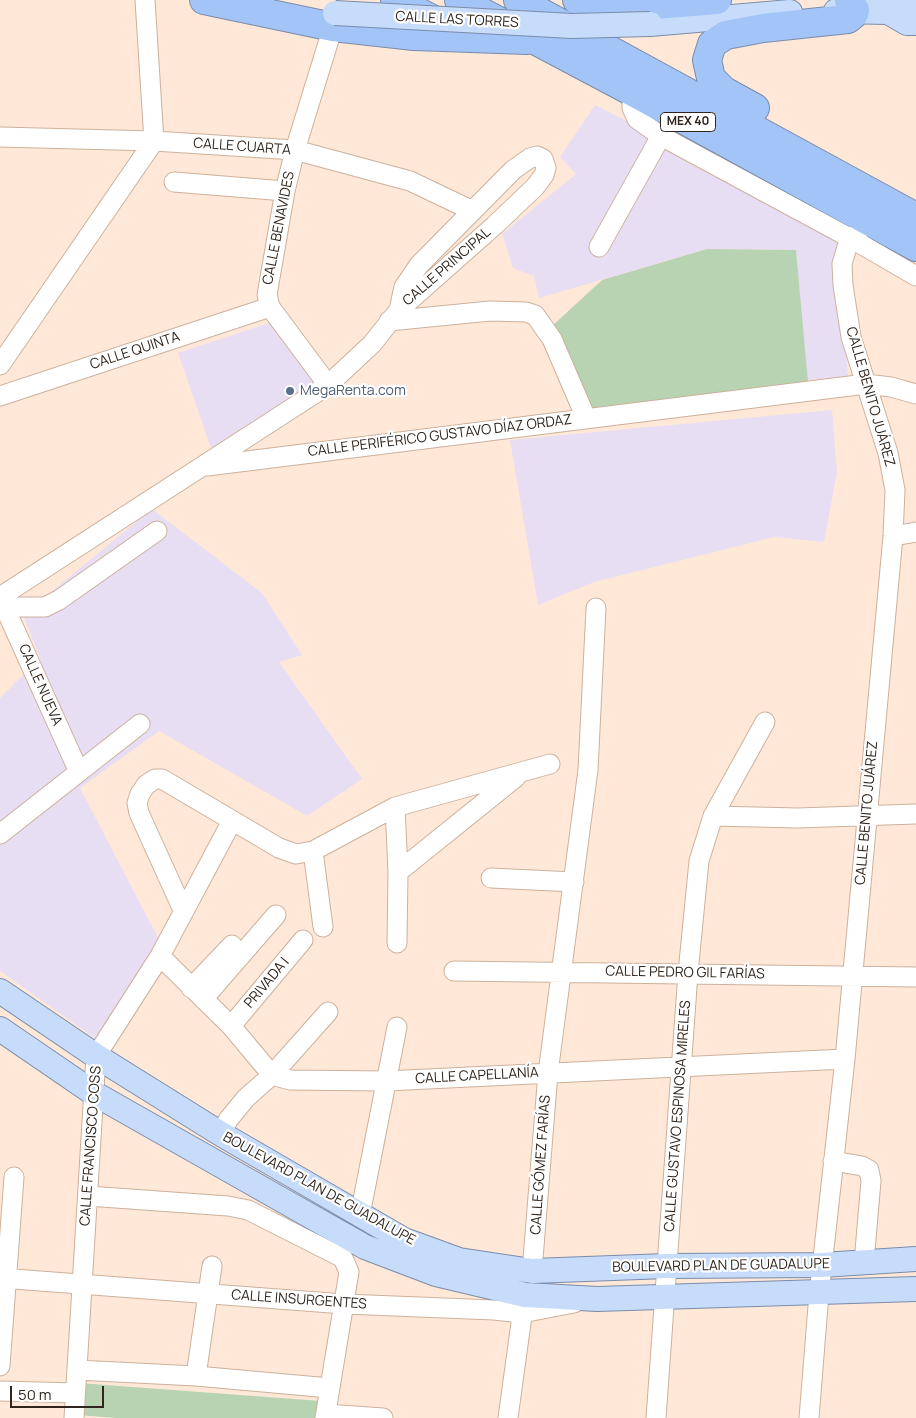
<!DOCTYPE html>
<html>
<head>
<meta charset="utf-8">
<style>
  body { margin:0 }
  #map { position:relative; width:916px; height:1418px; overflow:hidden; background:#ffe8d7; font-family:Manrope,sans-serif }
  canvas { display:block }
  .scale { position:absolute; left:10px; top:1386px; width:94px; height:22px; box-sizing:border-box; border:2px solid #2f251d; border-top:0; padding-left:6px; font-size:15px; line-height:18px; white-space:nowrap; color:#2f251d; -webkit-text-stroke:4px #fff; paint-order:stroke }
</style>
</head>
<body>
<div id="map">
<canvas width="916" height="1418"></canvas>
<div class="scale">50 m</div>
</div>
<script>
const context = document.querySelector('canvas').getContext('2d');
context.lineJoin = 'round';
function paint(path, color) { context.fillStyle = color; context.fill(path, 'evenodd'); }
const poly = rows => new Path2D(rows.map(r => 'M' + r).join(''));
function stroke(path, color, width, dash) { context.strokeStyle = color; context.lineWidth = width; context.lineCap = dash ? 'butt' : 'round'; context.setLineDash(dash || []); context.stroke(path); }
function drawText(font, color, halo, rows, align = 'center') {
  context.font = font + ' Manrope,sans-serif'; context.lineWidth = 4.5; context.setLineDash([]); context.textBaseline = 'middle'; context.strokeStyle = halo; context.fillStyle = color; for (const [text, x, y, turn = 0] of rows) {
    context.save(); context.translate(x, y); context.rotate((+turn || 0) * Math.PI / 180); context.textAlign = isNaN(turn) ? turn : align; if (halo) context.strokeText(text, 0, 0); context.fillText(text, 0, 0); context.restore();
  }
}
paint(poly([
  [595,105,836,227,848,377,807,380,796,250,707,249,539,298,534,276,513,268,502,234,576,174,560,157],
  [275,321,323,386,211,448,178,353],
  [832,410,837,472,824,542,774,537,594,582,538,605,510,440],
  [152,509,262,593,302,655,279,662,362,779,307,816,159,731,80,788,158,938,102,1043,0,971,0,698,40,658,23,615]
]), '#e7def4');
paint(poly([
  [707,249,796,250,808,382,581,411,551,327,602,280],
  [79,1383,321,1401,315,1418,116,1418,78,1415]
]), '#b7d3b2');
const minor = poly([
  [632,92,632,108,637,119,661,136,852,239,916,276],
  [0,137,154,141,295,150,410,181,473,211],
  [174,182,285,191],
  [599,247,661,136],
  [389,321,490,311,526,312,535,315,552,339,586,418],
  [0,365,154,141,145,0],
  [328,385,270,307,267,295,285,191,295,150,333,27],
  [0,396,270,307],
  [207,466,866,384,891,387,916,394],
  [893,536,916,532],
  [0,597,328,385,372,344,399,310,495,225,535,187,544,175,546,168,543,159,537,156,530,158,513,170,419,265,404,287,399,310],
  [0,597,79,772],
  [5,607,45,607,59,600,157,531],
  [395,807,398,872,397,943],
  [713,816,798,818,916,814],
  [0,834,140,724],
  [313,851,323,927],
  [398,872,516,777],
  [491,878,574,882],
  [183,910,139,813,137,803,140,794,146,785,155,779,162,779,279,848,296,854,313,851,395,807,550,764],
  [160,956,231,1026,272,1075,290,1080,386,1081,845,1059],
  [454,971,916,977],
  [191,988,232,945],
  [203,999,276,915],
  [231,1026,303,940],
  [221,1134,228,1120,246,1098,272,1075,328,1012],
  [833,1161,862,1166,869,1170,871,1181,864,1262],
  [88,1196,228,1206,248,1210,343,1258,349,1272,325,1418],
  [360,1215,397,1027],
  [532,1271,548,1073,588,770,596,608],
  [0,1278,344,1304,494,1310,522,1313,574,1303],
  [0,1366,14,1177],
  [77,1370,196,1376,330,1388],
  [196,1376,212,1266],
  [0,1391,75,1393],
  [326,1414,383,1418],
  [74,1418,96,1056,160,956,232,821],
  [508,1418,524,1301],
  [656,1418,688,973,699,861,713,816,765,722],
  [809,1418,819,1294,845,1059,893,536,895,490,888,453,851,337,843,285,842,264,847,247,867,220]
]);
const major = poly([
  [836,11,888,12,907,23,916,23],
  [888,12,902,4,916,3],
  [650,24,790,12],
  [0,991,96,1056,221,1134,404,1240,459,1260,532,1271,667,1266,822,1265,916,1259],
  [0,1029,95,1094,365,1247,436,1274,525,1295,597,1299,916,1289]
]);
const highway = poly([
  [204,0,333,27,414,36,527,40],
  [395,0,438,22],
  [459,0,644,98,916,247],
  [518,0,916,217],
  [577,0,595,5,618,8,717,0],
  [755,108,724,91,711,78,707,60,712,44,726,35,763,28,848,19,854,14,855,10,849,0]
]);
stroke(minor, '#ccb19c', 21);
stroke(major, '#7a8cab', 26);
stroke(highway, '#7a8cab', 30);
stroke(minor, '#fff', 19);
stroke(major, '#c7dcfa', 24);
stroke(highway, '#a2c4f7', 28);
const majorBridge = poly([
  [335,13,572,26,650,24]
]);
stroke(majorBridge, '#7a8cab', 26, []);
stroke(majorBridge, '#c7dcfa', 24);
for (const [x, y, r, color] of [
  [290,391,5,"#5c6f8a"]
]) { const dot = new Path2D(); dot.arc(x, y, r, 0, 2 * Math.PI); context.fillStyle = color; context.fill(dot); stroke(dot, '#fff', 2); }
for (const [x, y, w] of [
  [688,122,55]
]) { const box = new Path2D(); box.roundRect(x - w / 2, y - 9.5, w, 19, 4); context.fillStyle = '#fff'; context.fill(box); stroke(box, '#2f251d', 1); }
drawText('bold 12px', '#2f251d', null, [
  ["MEX 40",688,122]
]);
drawText('14px', '#2f251d', '#fff', [
  ["CALLE LAS TORRES",457,20,3],
  ["CALLE CUARTA",242,147,4],
  ["CALLE BENAVIDES",279,228,-79],
  ["CALLE PRINCIPAL",447,267,-41],
  ["CALLE QUINTA",135,351,-18],
  ["CALLE BENITO JUÁREZ",870,397,74],
  ["CALLE PERIFÉRICO GUSTAVO DÍAZ ORDAZ",440,436,-7],
  ["CALLE NUEVA",40,685,66],
  ["CALLE BENITO JUÁREZ",867,813,-85],
  ["CALLE PEDRO GIL FARÍAS",685,973,1],
  ["PRIVADA I",267,983,-50],
  ["CALLE CAPELLANÍA",477,1076,-3],
  ["CALLE GUSTAVO ESPINOSA MIRELES",678,1116,-86],
  ["CALLE FRANCISCO COSS",91,1146,-86],
  ["CALLE GÓMEZ FARÍAS",541,1165,-86],
  ["BOULEVARD PLAN DE GUADALUPE",319,1189,29],
  ["BOULEVARD PLAN DE GUADALUPE",721,1266,-1],
  ["CALLE INSURGENTES",299,1300,4]
]);
drawText('14px', '#4e5e75', '#fff', [
  ["MegaRenta.com",300,391]
], 'left');
</script>
</body>
</html>
